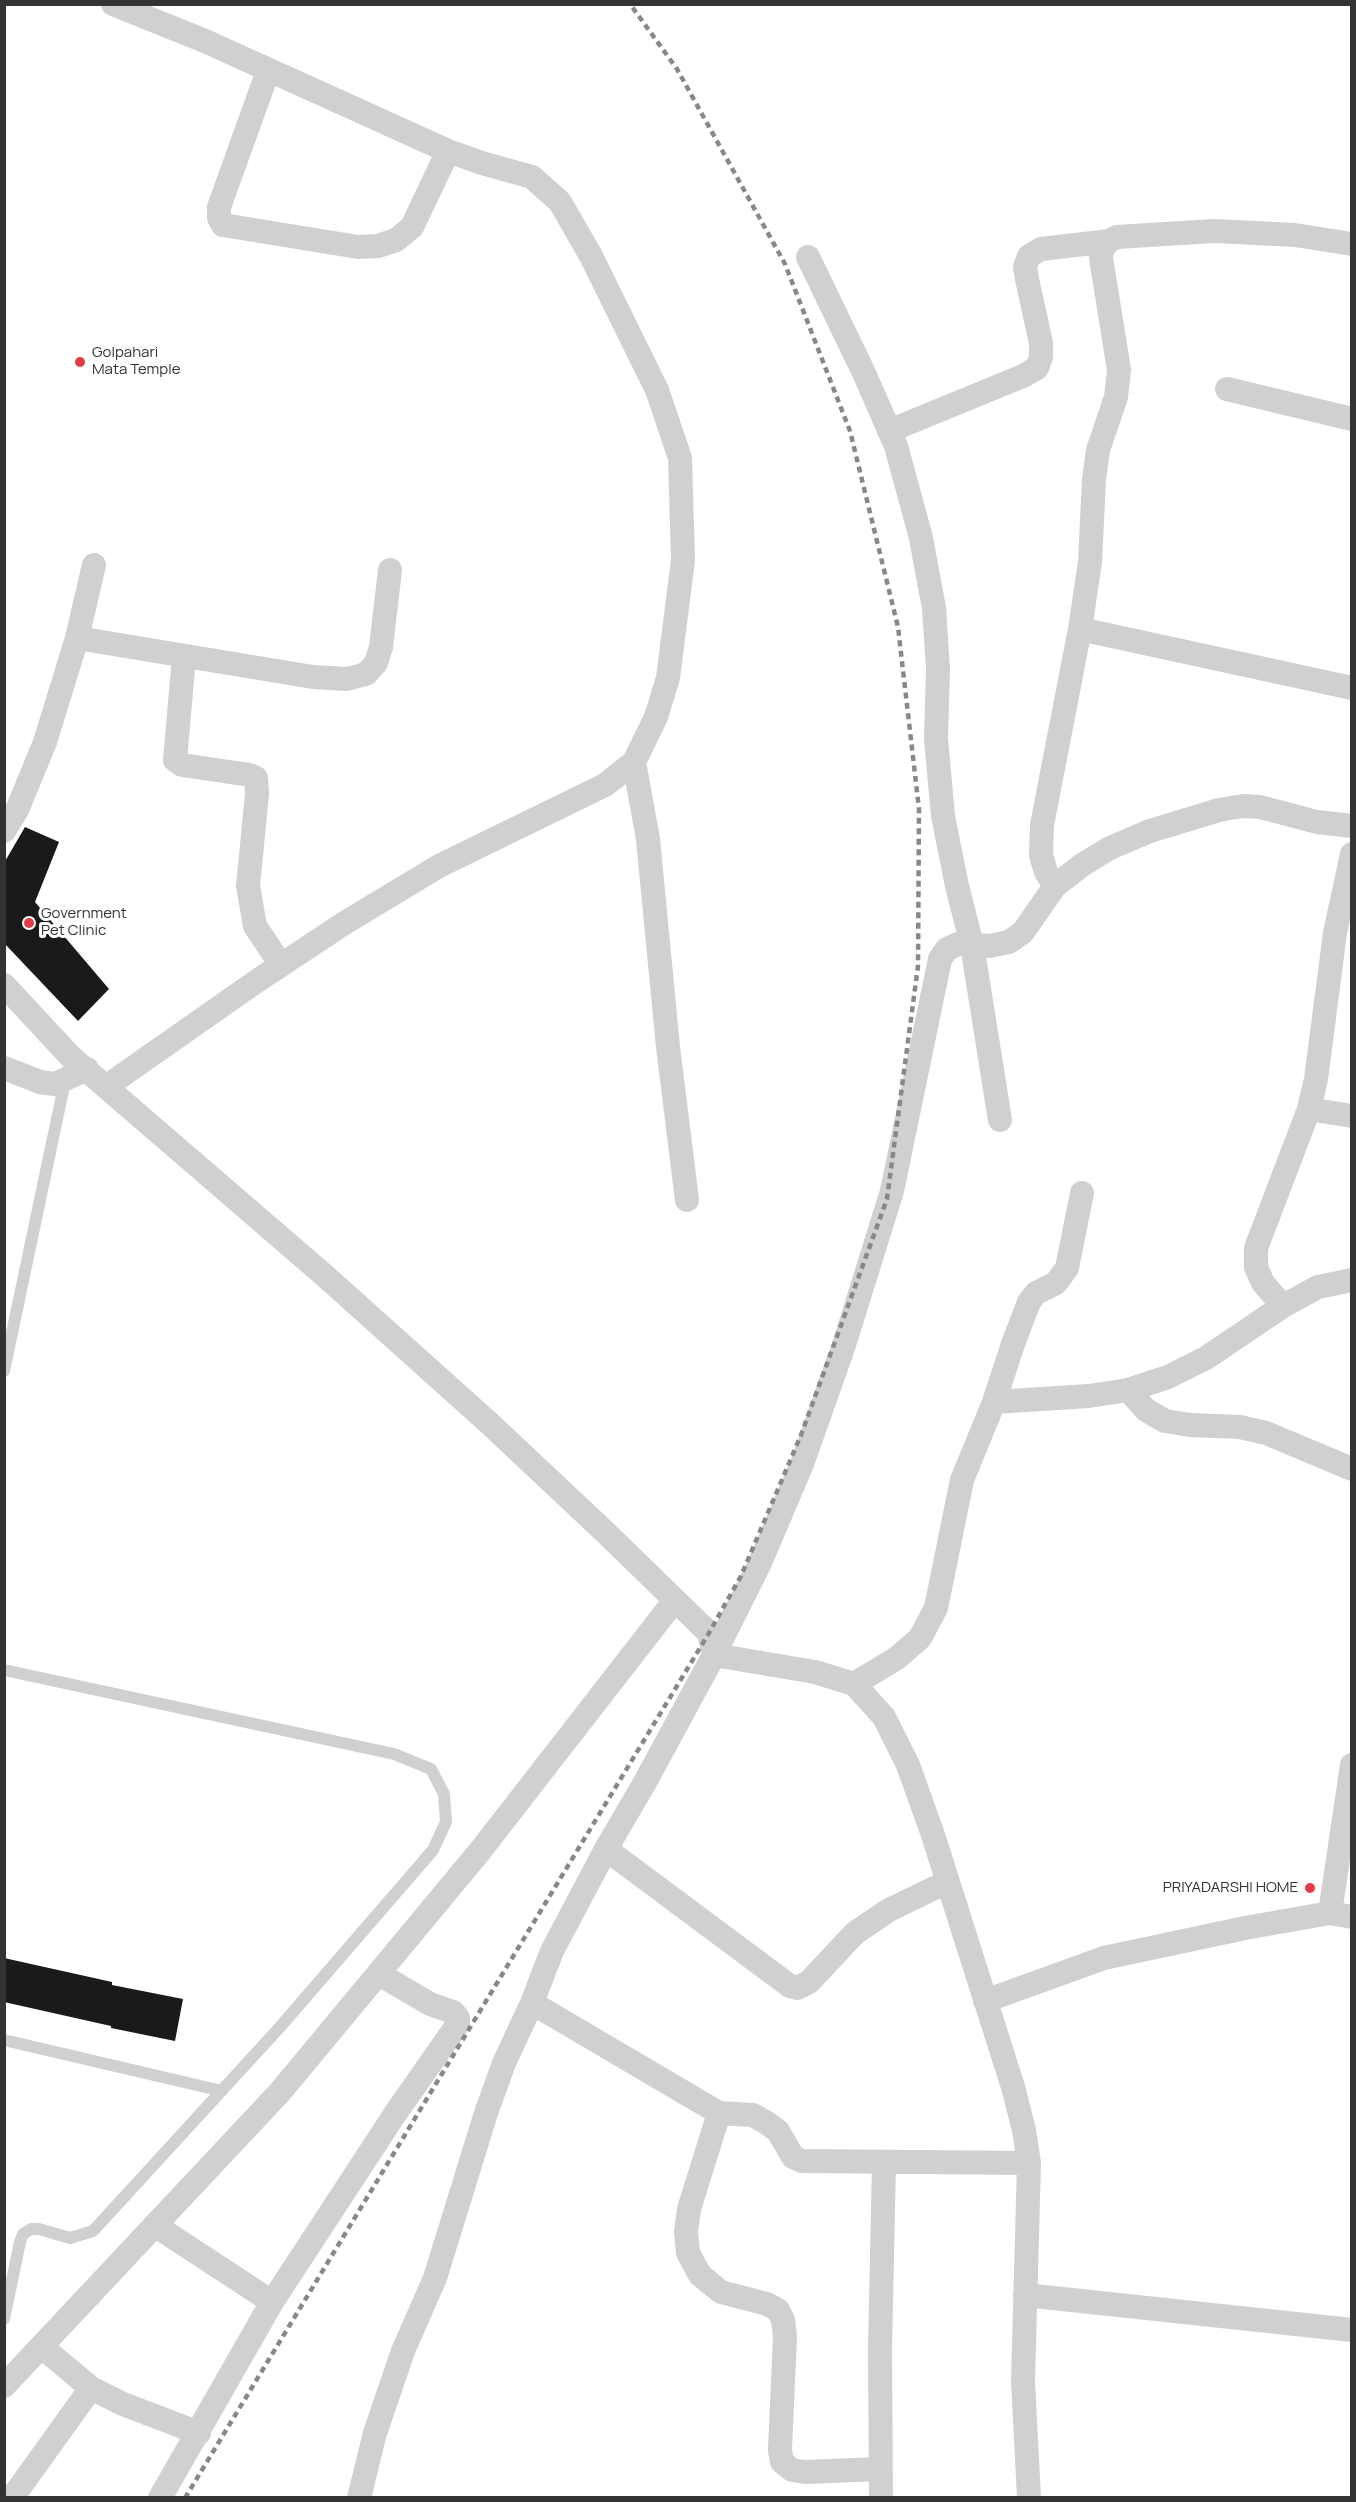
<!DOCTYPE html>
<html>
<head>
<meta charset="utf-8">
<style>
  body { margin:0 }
  #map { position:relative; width:1356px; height:2502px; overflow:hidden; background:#fff; font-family:Manrope,sans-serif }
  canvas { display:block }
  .frame { position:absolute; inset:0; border:6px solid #333; pointer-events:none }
</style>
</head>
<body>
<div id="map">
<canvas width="1356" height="2502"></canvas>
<div class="frame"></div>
</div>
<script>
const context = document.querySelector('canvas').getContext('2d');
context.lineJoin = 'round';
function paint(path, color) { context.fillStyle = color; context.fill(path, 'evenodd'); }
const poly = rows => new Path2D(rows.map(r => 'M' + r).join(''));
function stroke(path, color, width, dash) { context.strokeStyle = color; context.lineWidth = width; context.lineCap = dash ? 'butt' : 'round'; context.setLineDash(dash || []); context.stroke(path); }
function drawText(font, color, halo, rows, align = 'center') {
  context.font = font + ' Manrope,sans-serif'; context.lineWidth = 6; context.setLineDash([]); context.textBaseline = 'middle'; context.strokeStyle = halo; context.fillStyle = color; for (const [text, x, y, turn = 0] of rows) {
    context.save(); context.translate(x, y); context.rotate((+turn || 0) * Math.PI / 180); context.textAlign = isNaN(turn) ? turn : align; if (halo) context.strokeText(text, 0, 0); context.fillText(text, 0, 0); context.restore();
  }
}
paint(poly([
  [25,827,59,842,35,902,109,989,78,1021,4,943,4,863],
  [4,1958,112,1982,112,1985,183,1999,175,2041,111,2028,111,2026,4,2002]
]), '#1a1a1a');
stroke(poly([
  [4,1371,65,1081],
  [4,1670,394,1754,431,1769,444,1794,446,1822,433,1850,280,2027,93,2231,70,2238,39,2229,31,2229,23,2234,20,2242,4,2319],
  [4,2040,222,2091]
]), '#d0d0d0', 12);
stroke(poly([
  [113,4,205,41,448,151,482,163,532,177,560,202,591,256,657,390,680,458,683,560,668,678,656,717,634,762,648,839,668,1047,687,1200],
  [268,71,219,207,219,218,223,225,358,247,378,246,396,240,412,227,448,151],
  [808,257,864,373,896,446,921,538,934,608,938,669,936,739,943,816,957,886,972,945,1000,1120],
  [1227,389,1352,419],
  [889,431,1023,376,1037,368,1041,357,1041,343,1027,279,1025,267,1029,256,1041,249,1109,241],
  [1080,629,1352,688],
  [77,638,313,677,347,679,366,674,376,663,381,647,390,570],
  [184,657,175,760,182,765,250,775,256,778,257,794,248,886,255,926,281,965],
  [4,831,17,810,45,742,77,638,94,565],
  [1055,886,1046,872,1041,855,1042,825,1080,629,1090,562,1094,480,1098,450,1116,397,1119,370,1101,258,1102,249,1109,241,1117,237,1214,231,1295,235,1352,244],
  [4,985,70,1056,324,1275,489,1423,604,1531,709,1633,714,1655,815,1672,854,1684,884,1717,908,1765,933,1835,1013,2087,1024,2130,1029,2163,1023,2381,1029,2498],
  [4,1068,40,1082,55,1084,87,1069],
  [107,1086,254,983,343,924,439,866,605,785,634,762],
  [1309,1109,1352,1116],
  [1283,1306,1263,1283,1256,1267,1256,1248,1309,1109,1316,1079,1335,933,1352,854],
  [1128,1390,1146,1410,1165,1421,1190,1425,1240,1427,1266,1433,1352,1469],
  [994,1402,1013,1344,1029,1302,1036,1293,1056,1283,1067,1268,1082,1193],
  [854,1684,897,1658,920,1638,936,1608,962,1480,994,1402,1089,1396,1128,1390,1168,1377,1206,1358,1283,1306,1318,1287,1352,1280],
  [606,1849,790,1986,797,1988,809,1982,855,1933,889,1910,947,1882],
  [1330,1913,1352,1765],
  [985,2001,1104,1958,1245,1928,1330,1913,1352,1917],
  [532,2003,719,2113,753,2115,767,2123,778,2131,793,2157,802,2161,1029,2163],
  [719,2113,689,2209,686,2232,688,2253,700,2275,721,2292,767,2304,778,2310,783,2320,785,2336,780,2450,782,2462,792,2470,805,2472,880,2469],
  [156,2226,272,2302],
  [1025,2295,1352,2330],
  [42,2347,91,2388,123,2404,199,2433],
  [4,2386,280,2092,480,1851,675,1600],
  [12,2498,91,2388],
  [160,2498,272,2302,395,2114,458,2024,458,2018,453,2012,430,2004,379,1974],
  [359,2498,375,2433,403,2351,435,2278,486,2113,504,2063,532,2003,552,1951,606,1849,644,1784,714,1655,759,1565,802,1464,844,1345,892,1191,940,959,947,949,958,944,989,946,1009,942,1023,932,1055,886,1082,865,1110,848,1150,831,1219,810,1243,806,1260,807,1317,822,1352,826],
  [881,2498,880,2349,884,2163]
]), '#d0d0d0', 24);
stroke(poly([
  [185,2498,709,1633,741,1576,801,1435,887,1199,918,966,919,809,898,627,850,431,785,264,677,69,630,4]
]), '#888', 4.5, [6, 4.5]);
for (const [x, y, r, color] of [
  [80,362,6,"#e63946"],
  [29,923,6,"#e63946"],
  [1310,1888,6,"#e63946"]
]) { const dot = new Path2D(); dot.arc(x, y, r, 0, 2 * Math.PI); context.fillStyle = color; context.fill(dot); stroke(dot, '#fff', 2); }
drawText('15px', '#333', '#fff', [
  ["Golpahari",92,353],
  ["Mata Temple",92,370],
  ["Government",41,914],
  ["Pet Clinic",41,931],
  ["PRIYADARSHI HOME",1298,1888,"right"]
], 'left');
</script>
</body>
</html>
